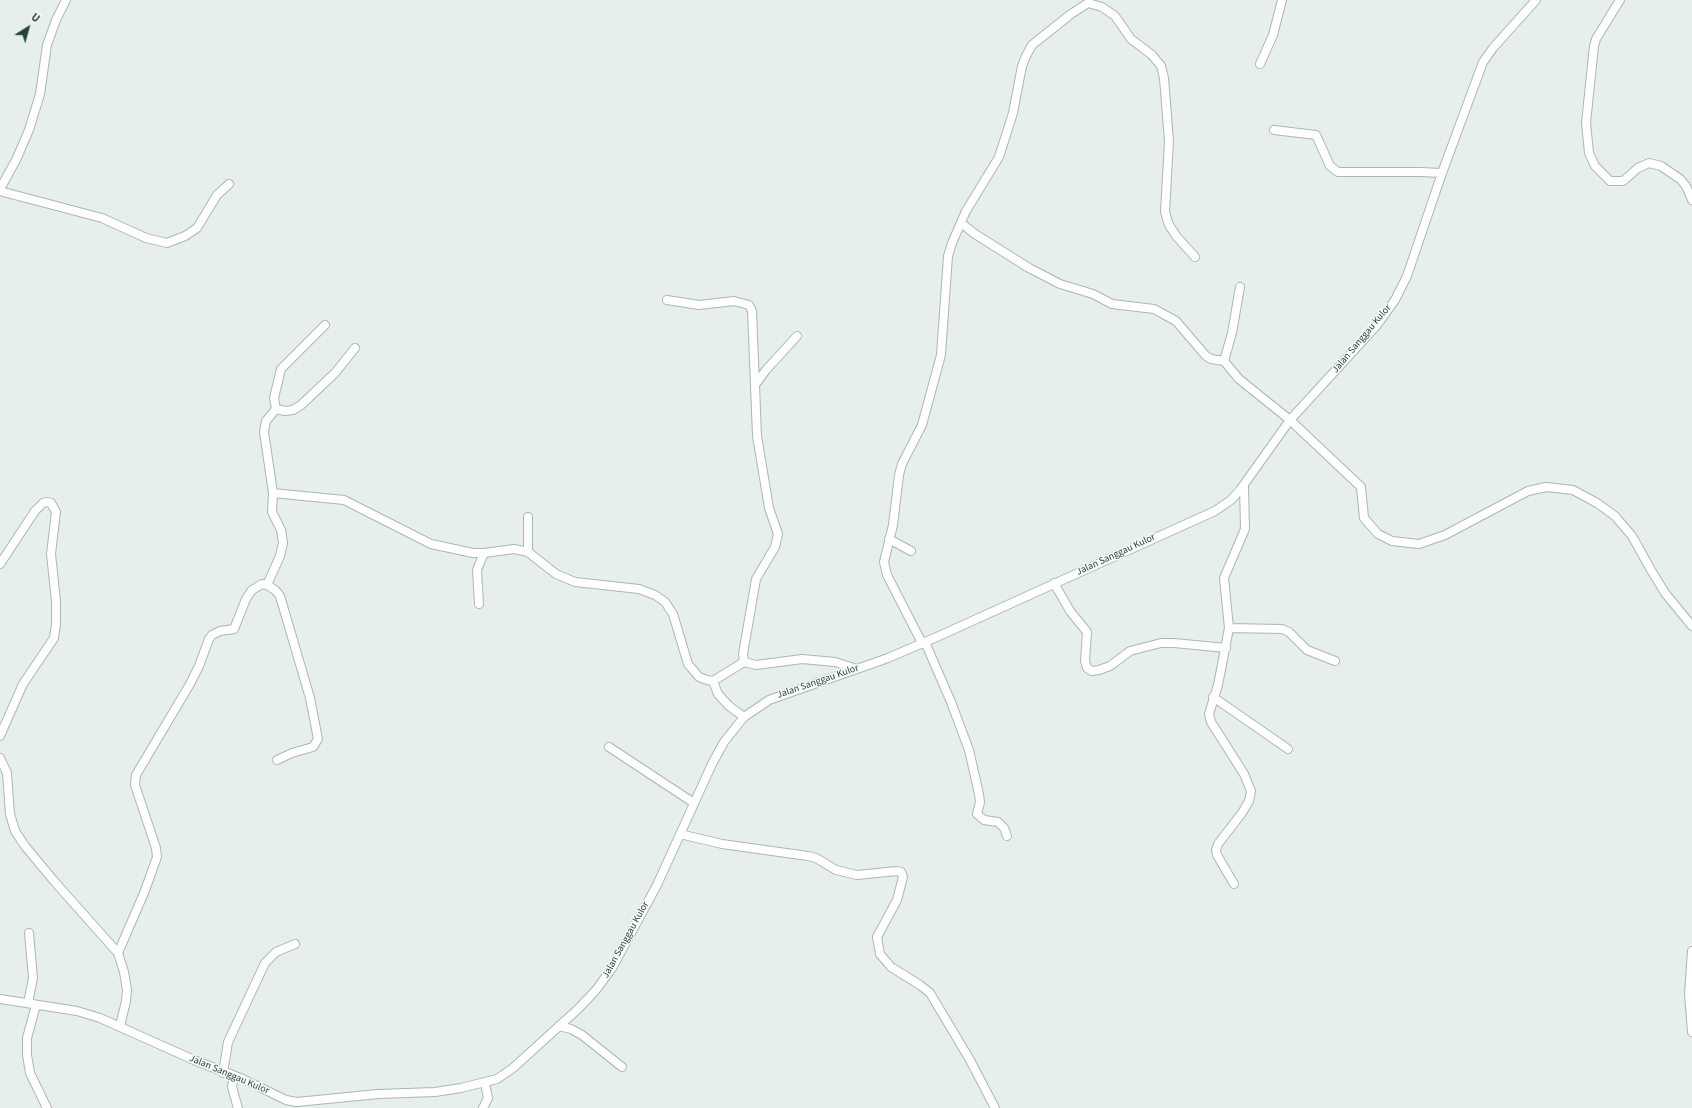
<!DOCTYPE html>
<html>
<head>
<meta charset="utf-8">
<style>
  body { margin:0 }
  #map { position:relative; width:1692px; height:1108px; overflow:hidden; background:#e6efeb; font-family:"Source Sans 3",sans-serif }
  canvas { display:block }
  .north { position:absolute; left:8px; top:8px; width:40px; height:40px; -webkit-text-stroke:3px #f7fbf9; paint-order:stroke; rotate:37deg; font-size:11px; font-weight:700; line-height:16px; text-align:center; color:#24423a }
  .north::after { content:''; display:block; margin:auto; width:14px; height:18px; background:#24423a; clip-path:polygon(50% 0,100% 100%,50% 72%,0 100%) }
</style>
</head>
<body>
<div id="map">
<canvas width="1692" height="1108"></canvas>
<div class="north">U</div>
</div>
<script>
const context = document.querySelector('canvas').getContext('2d');
context.lineJoin = 'round';
const poly = rows => new Path2D(rows.map(r => 'M' + r).join(''));
function stroke(path, color, width, dash) { context.strokeStyle = color; context.lineWidth = width; context.lineCap = dash ? 'butt' : 'round'; context.setLineDash(dash || []); context.stroke(path); }
function drawText(font, color, halo, rows, align = 'center') {
  context.font = font + ' "Source Sans 3",sans-serif'; context.lineWidth = 3; context.setLineDash([]); context.textBaseline = 'middle'; context.strokeStyle = halo; context.fillStyle = color; for (const [text, x, y, turn = 0] of rows) {
    context.save(); context.translate(x, y); context.rotate((+turn || 0) * Math.PI / 180); context.textAlign = isNaN(turn) ? turn : align; if (halo) context.strokeText(text, 0, 0); context.fillText(text, 0, 0); context.restore();
  }
}
const street = poly([
  [1620,0,1596,39,1594,46,1586,123,1589,153,1595,166,1610,181,1623,181,1638,168,1649,163,1661,166,1680,179,1686,186,1692,200],
  [1260,64,1273,35,1282,0],
  [1274,130,1316,135,1330,166,1338,172,1420,172,1442,173],
  [0,189,16,160,29,130,40,94,47,45,56,20,66,0],
  [0,191,102,218,146,238,167,243,185,236,197,228,217,195,229,184],
  [961,223,975,234,1029,268,1060,284,1093,294,1112,304,1154,309,1176,321,1206,356,1211,359,1224,361,1239,379,1290,420,1361,487,1364,518,1378,534,1392,541,1419,544,1445,535,1528,491,1546,487,1573,490,1597,503,1615,516,1632,536,1651,570,1665,593,1692,626],
  [667,300,699,305,734,301,749,305,752,311,755,385],
  [1224,361,1232,333,1240,287],
  [276,409,285,411,293,410,301,405,335,373,355,348],
  [276,409,274,398,281,369,325,325],
  [273,493,264,432,266,421,276,409],
  [528,517,528,552],
  [889,539,911,551],
  [0,564,35,511,43,503,47,502,51,503,56,512,51,554,56,601,56,624,54,638,23,684,0,736],
  [1054,583,1070,611,1087,632,1085,661,1087,668,1092,671,1099,670,1110,666,1130,651,1161,643,1174,643,1226,648],
  [267,585,275,590,280,596,310,698,318,739,313,747,292,753,277,760],
  [479,604,477,570,484,553],
  [1229,628,1282,629,1289,632,1307,650,1335,661],
  [925,642,951,702,969,750,979,794,980,802,977,814,984,820,998,822,1004,828,1007,836],
  [922,643,887,575,884,562,893,525,899,475,902,464,922,425,941,355,948,256,952,243,966,211,999,157,1013,113,1022,66,1026,56,1032,45,1071,14,1088,3,1102,7,1115,16,1131,39,1152,55,1161,66,1164,78,1169,141,1165,212,1169,225,1177,237,1195,257],
  [744,662,743,654,756,579,775,547,778,534,769,508,757,436,755,385,766,370,797,336],
  [713,681,718,694,729,706,744,717],
  [1213,697,1288,749],
  [609,747,694,803],
  [0,758,7,773,10,814,15,831,25,846,54,881,118,953,124,972,127,990,126,1001,120,1026],
  [680,834,722,844,808,856,816,858,836,870,857,875,897,871,901,872,903,877,897,900,877,937,880,954,891,967,920,985,930,993,970,1060,995,1108],
  [1234,884,1217,855,1216,850,1218,844,1242,813,1249,801,1251,791,1244,774,1211,722,1209,714,1218,685,1229,628,1224,578,1245,529,1244,485],
  [1692,951,1689,994,1692,1032],
  [118,953,144,893,157,857,156,848,135,785,136,775,190,684,199,666,209,639,212,635,220,631,234,629,246,599,252,590,262,584,267,585,280,556,283,543,281,530,272,512,273,493,344,500,431,544,473,553,484,553,514,549,528,552,556,574,575,582,639,589,655,595,665,602,673,614,688,664,699,677,707,680,713,681,744,662,756,665,802,659,835,662,857,669],
  [0,999,77,1011,100,1018,194,1060,243,1079,286,1100,297,1102,378,1094,435,1092,461,1088,497,1079,513,1068,578,1009,596,990,612,968,657,885,712,764,724,742,744,717,769,700,888,658,939,636,1215,511,1231,500,1240,490,1290,420,1377,325,1395,300,1407,276,1442,173,1483,62,1493,48,1536,0],
  [28,1003,33,978,29,933],
  [36,1005,27,1038,27,1055,30,1073,47,1108],
  [559,1026,571,1029,582,1035,622,1067],
  [223,1073,228,1042,265,963,276,952,295,944],
  [234,1076,232,1087,238,1108],
  [483,1108,488,1098,485,1083]
]);
stroke(street, '#a8b8b2', 10);
stroke(street, '#fff', 8);
drawText('10px', '#24423a', '#f7fbf9', [
  ["Jalan Sanggau Kulor",1362,339,-50],
  ["Jalan Sanggau Kulor",1116,555,-25],
  ["Jalan Sanggau Kulor",818,682,-19],
  ["Jalan Sanggau Kulor",626,940,-61],
  ["Jalan Sanggau Kulor",229,1075,23]
]);
</script>
</body>
</html>
